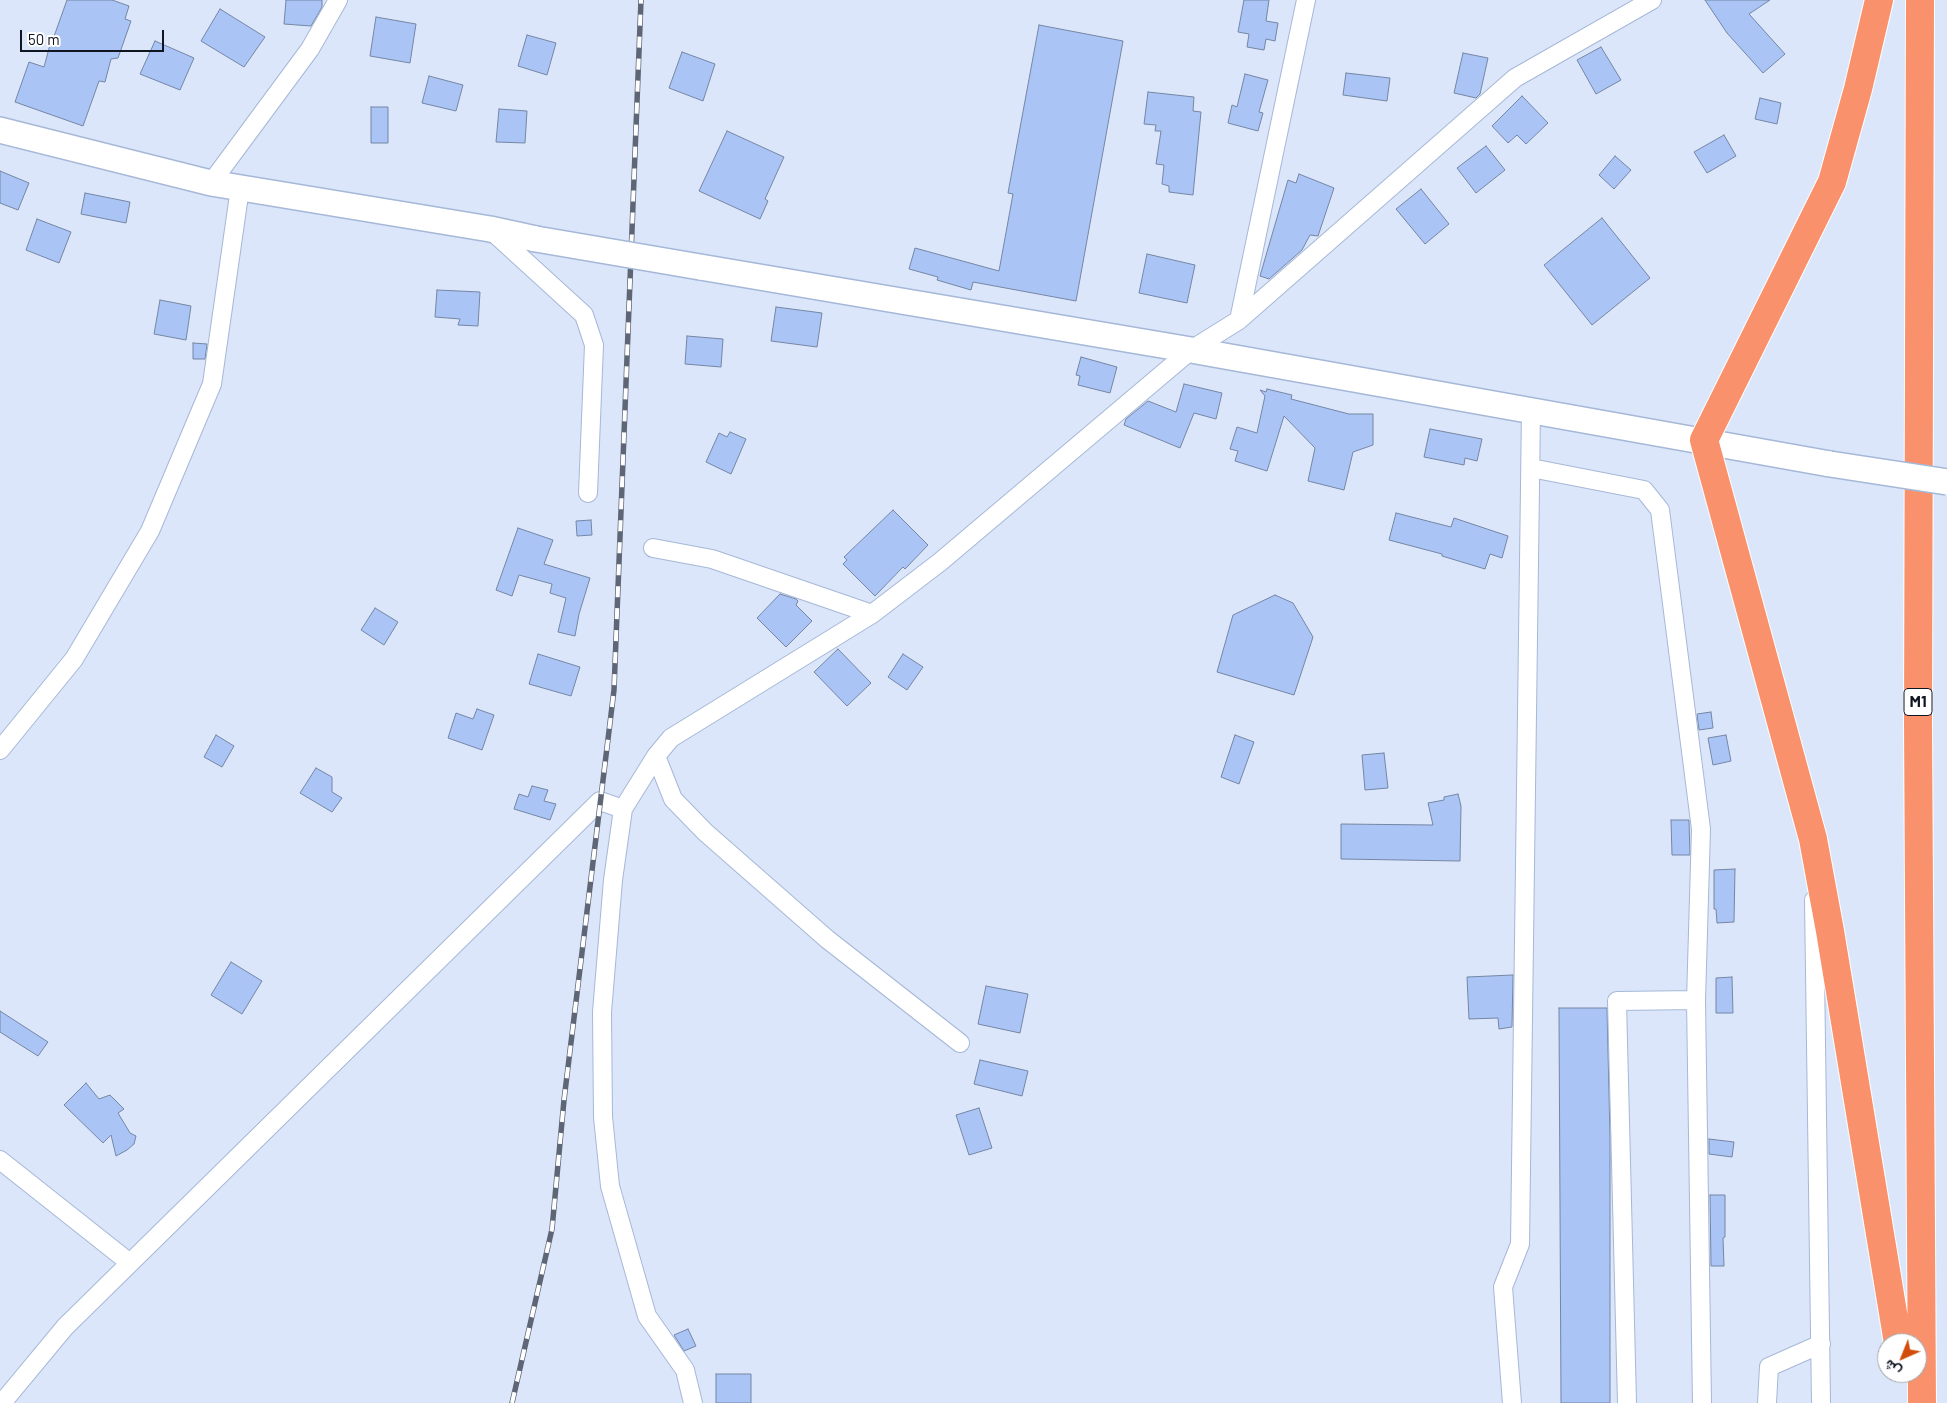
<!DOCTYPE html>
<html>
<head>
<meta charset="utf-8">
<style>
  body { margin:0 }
  #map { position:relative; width:1947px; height:1403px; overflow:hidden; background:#dbe6fa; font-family:Barlow,Vazirmatn,sans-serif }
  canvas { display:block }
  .north { position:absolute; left:1877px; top:1333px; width:50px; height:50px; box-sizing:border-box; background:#fff; border:1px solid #9fa1a6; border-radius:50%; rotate:224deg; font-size:14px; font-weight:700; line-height:20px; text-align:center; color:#0f1521 }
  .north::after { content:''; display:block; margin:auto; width:18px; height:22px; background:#d24d0b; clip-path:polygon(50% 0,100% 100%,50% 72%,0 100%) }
  .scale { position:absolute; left:20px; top:30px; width:144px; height:22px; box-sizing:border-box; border:2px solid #0f1521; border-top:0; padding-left:6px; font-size:15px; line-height:18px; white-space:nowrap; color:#0f1521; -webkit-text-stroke:4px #fff; paint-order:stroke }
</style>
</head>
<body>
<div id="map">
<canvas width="1947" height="1403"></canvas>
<div class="north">ش</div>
<div class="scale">50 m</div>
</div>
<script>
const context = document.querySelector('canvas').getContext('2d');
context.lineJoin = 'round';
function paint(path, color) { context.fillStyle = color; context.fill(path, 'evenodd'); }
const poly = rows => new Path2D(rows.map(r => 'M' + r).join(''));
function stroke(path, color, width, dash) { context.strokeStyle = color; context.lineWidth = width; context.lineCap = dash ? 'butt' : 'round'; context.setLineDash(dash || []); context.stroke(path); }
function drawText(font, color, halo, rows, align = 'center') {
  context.font = font + ' Barlow,sans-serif'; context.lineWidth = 4.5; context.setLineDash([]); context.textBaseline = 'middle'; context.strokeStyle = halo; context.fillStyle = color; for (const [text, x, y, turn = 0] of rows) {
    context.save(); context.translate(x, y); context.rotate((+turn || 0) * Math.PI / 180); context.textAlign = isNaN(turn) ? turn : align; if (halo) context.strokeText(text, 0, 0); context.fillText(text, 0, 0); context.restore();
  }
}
const building = poly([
  [67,0,112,0,129,6,125,19,131,21,118,58,111,59,105,82,99,81,83,126,15,102,29,62,44,67,51,41,52,42,67,0],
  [286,0,322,0,322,7,311,26,284,24,286,0],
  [1244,0,1269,0,1266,21,1278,23,1275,41,1266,39,1264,50,1247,47,1249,34,1238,32,1244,0],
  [1705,0,1770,0,1749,14,1785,54,1763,73,1727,33,1705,0],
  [220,9,265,37,244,67,201,41,220,9],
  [376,17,416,24,410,63,370,56,376,17],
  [1039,25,1123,41,1076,301,973,282,971,290,937,280,938,277,909,269,915,248,999,271,1013,194,1008,193,1039,25],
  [527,35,556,43,547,75,518,66,527,35],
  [155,41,194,58,180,90,140,74,155,41],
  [1601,47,1621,80,1596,94,1577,60,1601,47],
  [682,52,715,64,703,101,669,88,682,52],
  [1463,53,1488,58,1480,94,1476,98,1454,93,1463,53],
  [1346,73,1390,78,1387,101,1343,95,1346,73],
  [1245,74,1268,80,1259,112,1263,113,1258,131,1228,123,1232,105,1237,107,1245,74],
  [429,76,463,85,456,111,422,103,429,76],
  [1148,92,1194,97,1193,111,1201,112,1193,195,1169,192,1169,186,1162,184,1164,165,1156,164,1161,131,1155,131,1156,125,1144,124,1148,92],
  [1522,96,1548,123,1526,144,1517,135,1508,143,1492,126,1522,96],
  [1760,98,1781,103,1777,124,1755,119,1760,98],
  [371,107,388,107,388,143,371,143,371,107],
  [499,109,527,111,525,143,496,142,499,109],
  [727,131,784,157,765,199,768,201,760,219,699,191,727,131],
  [1724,135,1736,156,1707,173,1694,152,1724,135],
  [1486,146,1505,170,1476,193,1457,168,1486,146],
  [1615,156,1631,170,1614,189,1599,175,1615,156],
  [0,171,29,183,18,210,0,203,0,171],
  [1299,174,1334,188,1318,236,1310,235,1302,250,1269,279,1260,276,1288,180,1296,183,1299,174],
  [1421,189,1449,224,1425,244,1396,209,1421,189],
  [85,193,130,202,126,223,81,214,85,193],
  [1602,218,1650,278,1592,325,1544,265,1602,218],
  [37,219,71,232,59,263,26,250,37,219],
  [1147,254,1195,265,1187,303,1139,293,1147,254],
  [437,290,480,292,478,326,458,325,460,319,435,317,437,290],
  [160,300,191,306,186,340,154,334,160,300],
  [776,307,822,313,817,347,771,341,776,307],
  [687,336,723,339,721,367,685,364,687,336],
  [193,343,207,344,205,359,193,359,193,343],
  [1081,357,1117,367,1110,393,1078,385,1080,376,1076,375,1081,357],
  [1184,384,1222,393,1216,419,1194,413,1180,448,1124,425,1126,419,1148,401,1176,412,1184,384],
  [1267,389,1292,395,1291,399,1349,414,1373,414,1373,445,1353,452,1344,490,1308,481,1315,448,1284,416,1267,471,1235,461,1238,451,1230,449,1237,427,1257,433,1265,396,1260,390,1266,392,1267,389],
  [1430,429,1482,439,1477,461,1465,458,1464,465,1424,457,1430,429],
  [730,432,746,439,731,474,706,462,719,433,727,437,730,432],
  [893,510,928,545,905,569,903,567,875,596,843,564,847,560,844,557,893,510],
  [1396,513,1451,527,1454,518,1508,536,1502,558,1490,554,1485,569,1442,556,1442,554,1389,540,1396,513],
  [591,520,592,535,577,536,576,521,591,520],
  [518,528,553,540,544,564,590,578,579,614,575,636,558,632,566,598,550,593,552,584,519,575,512,596,496,590,518,528],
  [780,594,796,599,798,601,796,605,812,621,786,647,757,618,780,594],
  [1275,595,1293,603,1313,637,1294,695,1217,672,1233,615,1275,595],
  [375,608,398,622,384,645,361,630,375,608],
  [838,649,871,683,847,706,814,672,838,649],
  [538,654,580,667,571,696,529,684,538,654],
  [903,654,923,667,907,690,888,677,903,654],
  [477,709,494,715,482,750,448,738,456,713,473,719,477,709],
  [1711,712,1713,728,1699,730,1697,714,1711,712],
  [216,735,234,746,222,767,204,757,216,735],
  [1235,735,1254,742,1239,784,1221,777,1235,735],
  [1726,735,1731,761,1713,765,1708,738,1726,735],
  [1384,753,1388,788,1365,790,1362,755,1384,753],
  [316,768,332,777,332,792,342,798,332,812,300,793,316,768],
  [532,786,548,790,544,801,556,804,550,820,514,809,519,794,528,797,532,786],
  [1458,794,1461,806,1460,861,1341,859,1341,824,1433,825,1428,803,1444,800,1444,797,1458,794],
  [1671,820,1689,820,1690,855,1672,855,1671,820],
  [1735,869,1734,922,1717,923,1716,909,1714,909,1714,870,1735,869],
  [231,962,262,981,242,1014,211,995,231,962],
  [1513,975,1512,1027,1499,1029,1498,1018,1469,1019,1467,977,1513,975],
  [1732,977,1733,1013,1716,1013,1716,978,1732,977],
  [986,986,1028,994,1020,1033,978,1024,986,986],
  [1559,1008,1607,1008,1610,1136,1610,1403,1561,1403,1559,1008],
  [0,1011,48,1042,38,1056,0,1032,0,1011],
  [980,1060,1028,1071,1022,1096,974,1084,980,1060],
  [86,1083,99,1099,110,1095,124,1109,118,1113,130,1133,136,1136,134,1144,127,1150,116,1156,111,1135,103,1143,64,1105,86,1083],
  [979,1108,992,1148,969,1155,956,1115,979,1108],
  [1709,1139,1734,1142,1732,1157,1709,1154,1709,1139],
  [1710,1195,1725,1195,1725,1237,1723,1238,1724,1266,1711,1266,1710,1195],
  [688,1329,696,1346,684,1351,674,1335,688,1329],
  [716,1374,751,1374,751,1403,716,1403,716,1374]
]);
paint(building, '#a9c4f5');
stroke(building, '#7586a4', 1);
const street = poly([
  [211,183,310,49,338,0],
  [492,231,584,315,594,345,588,493],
  [1239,320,1306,0],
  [1531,468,1644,490,1660,510,1701,829,1696,1000,1702,1403],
  [653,548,712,559,872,614],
  [0,750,74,659,150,531,212,384,240,188],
  [656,756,673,799,705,832,827,939,960,1043],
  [623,809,613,880,602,1012,603,1117,610,1186,647,1316,685,1370,693,1403],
  [1814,900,1821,1403],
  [0,1160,130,1263],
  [2,1403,65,1327,600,801,623,809,656,756,671,738,872,614,940,562,1191,350,1239,320,1515,78,1652,0],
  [1512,1403,1503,1287,1520,1244,1531,410],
  [1627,1403,1617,1001,1696,1000],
  [1767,1403,1769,1367,1821,1344]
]);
const secondary = poly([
  [0,130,211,183,490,229,536,239],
  [700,267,1191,350,1830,464]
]);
const highway = poly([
  [1879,0,1858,89,1832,182,1704,440,1813,839,1830,931,1898,1343],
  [1920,0,1918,722,1922,1403]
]);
stroke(street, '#a6b8d7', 20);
stroke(secondary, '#a6b8d7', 28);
stroke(highway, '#fff', 30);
stroke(street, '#fff', 18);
stroke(secondary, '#fff', 25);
stroke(highway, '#f9926c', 28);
const rail = poly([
  [512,1403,552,1229,564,1100,614,690,641,0]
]);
stroke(rail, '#5e6675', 5.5);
stroke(rail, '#fff', 4, [11]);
const secondaryBridge = poly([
  [536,239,700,267],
  [1830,464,1947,482]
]);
stroke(secondaryBridge, '#a6b8d7', 28, []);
stroke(secondaryBridge, '#fff', 25);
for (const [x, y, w] of [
  [1918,702,28]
]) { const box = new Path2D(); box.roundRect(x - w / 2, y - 13.5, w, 27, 4); context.fillStyle = '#fff'; context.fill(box); stroke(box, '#0f1521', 1); }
drawText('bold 16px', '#0f1521', null, [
  ["M1",1918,702]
]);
</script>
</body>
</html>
